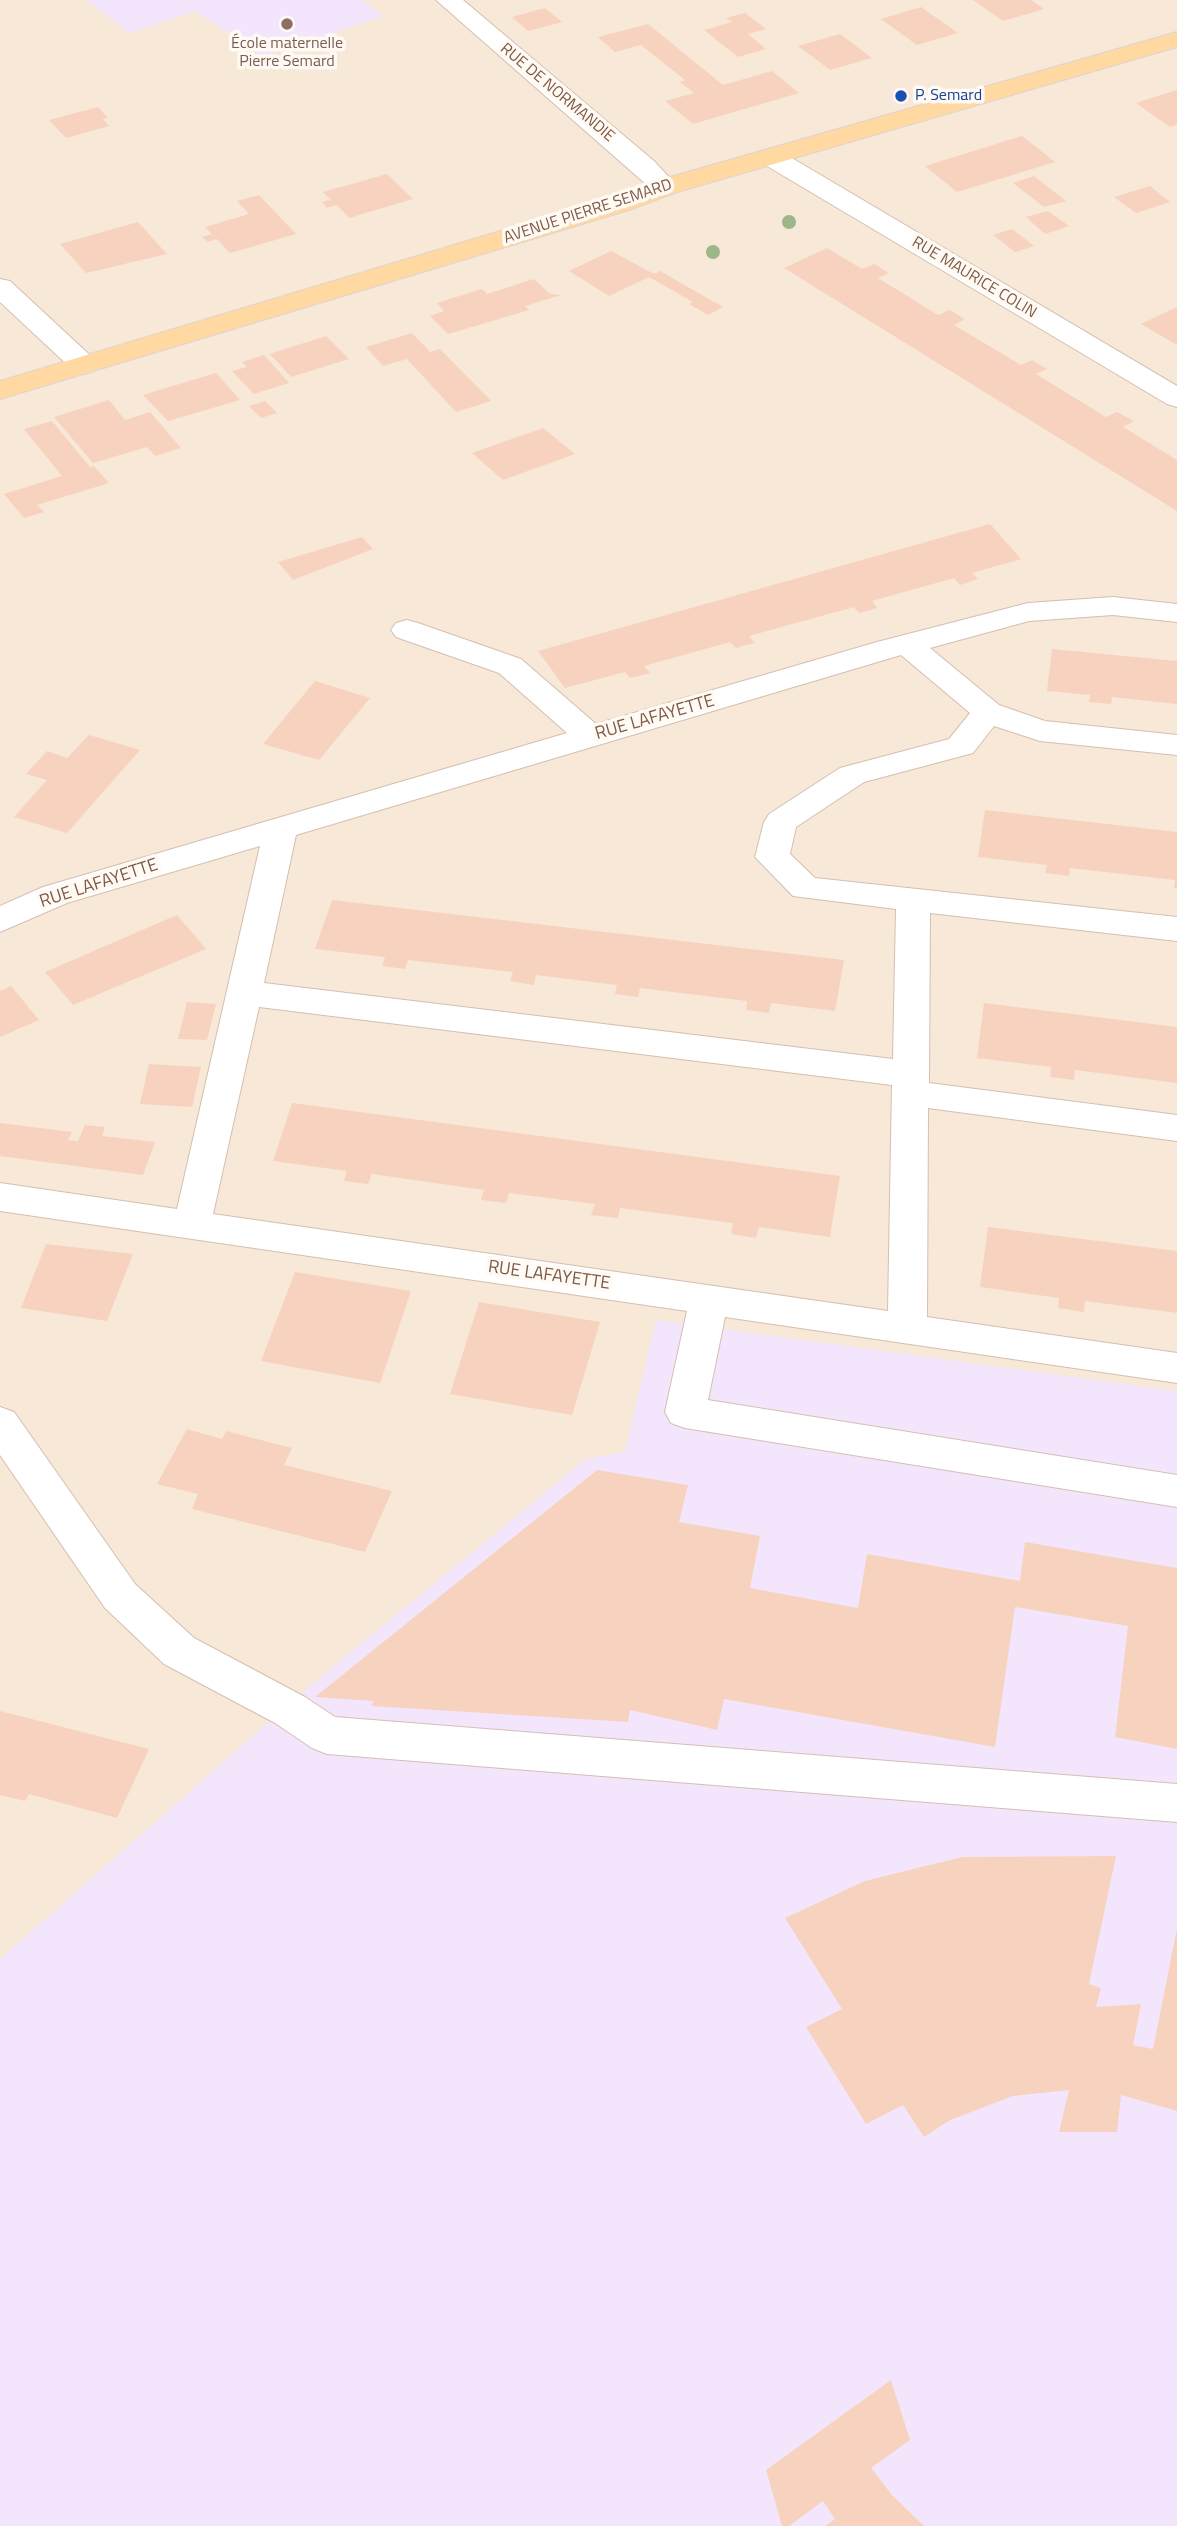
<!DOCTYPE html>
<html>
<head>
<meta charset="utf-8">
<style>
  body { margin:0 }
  canvas { display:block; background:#fef6ea }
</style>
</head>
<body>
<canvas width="1177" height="2526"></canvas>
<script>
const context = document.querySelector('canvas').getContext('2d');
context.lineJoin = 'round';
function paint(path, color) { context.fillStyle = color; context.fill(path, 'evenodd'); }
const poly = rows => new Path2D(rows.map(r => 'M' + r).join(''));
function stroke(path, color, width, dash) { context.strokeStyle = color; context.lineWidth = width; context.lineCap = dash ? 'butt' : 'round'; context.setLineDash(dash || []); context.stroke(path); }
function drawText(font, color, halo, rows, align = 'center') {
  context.font = font + ' "Titillium Web",sans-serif'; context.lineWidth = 7; context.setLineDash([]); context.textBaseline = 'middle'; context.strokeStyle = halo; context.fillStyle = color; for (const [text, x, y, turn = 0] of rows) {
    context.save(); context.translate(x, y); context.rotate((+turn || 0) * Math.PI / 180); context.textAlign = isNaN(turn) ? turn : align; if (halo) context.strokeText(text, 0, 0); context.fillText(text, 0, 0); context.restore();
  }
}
paint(poly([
  [0,0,1177,0,1177,2526,0,2526]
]), '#f7e8d7');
paint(poly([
  [86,0,361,0,384,16,262,57,196,11,130,33],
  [656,1320,1177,1391,1177,2526,0,2526,0,1959,313,1683,586,1459,625,1452]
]), '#f3e6fc');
paint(poly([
  [973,0,1031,0,1044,9,1003,21],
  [921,7,958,33,917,45,881,19],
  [545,8,562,22,528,31,512,17],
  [745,13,766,29,748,34,766,49,738,57,704,30,732,22,726,18],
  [648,24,723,85,772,71,799,93,693,124,665,101,694,93,680,82,685,80,641,45,615,52,598,37],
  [840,34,872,58,830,70,798,46],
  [1177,90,1177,125,1170,127,1136,103],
  [98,107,108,118,103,119,109,126,66,138,49,120],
  [1022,136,1055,162,957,192,925,166],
  [387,174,413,199,349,218,337,205,327,208,322,202,331,200,323,192],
  [1034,176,1066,201,1044,207,1013,183],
  [1150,186,1170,202,1136,213,1114,197],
  [259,195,296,234,230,253,217,239,208,242,202,237,212,234,205,227,249,214,237,201],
  [1048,211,1069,226,1045,234,1026,217],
  [138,222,167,254,86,273,60,244],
  [1012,229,1034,246,1015,252,993,235],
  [827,248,862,269,874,264,889,273,878,278,938,315,950,310,965,319,954,325,1021,365,1032,360,1047,369,1036,374,1106,417,1117,412,1134,421,1123,427,1177,460,1177,511,784,268],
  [611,251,654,274,660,271,723,307,708,315,689,304,693,302,649,277,609,296,569,271],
  [534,279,550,294,561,295,525,306,529,310,448,334,430,316,444,311,437,303,482,289,487,294],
  [1177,307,1177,345,1141,324],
  [412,333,430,352,440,349,491,401,456,412,407,359,383,366,366,347],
  [326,336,349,359,291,377,270,354],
  [264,355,289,383,254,394,232,371,247,367,242,362],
  [216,373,240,400,168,421,143,395],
  [109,400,125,420,150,412,181,448,155,456,147,447,93,463,54,417],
  [265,401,277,413,261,418,249,406],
  [52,421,90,467,94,466,109,483,37,505,44,512,24,518,4,494,62,476,24,429],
  [543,428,575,454,503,480,472,453],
  [990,524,1021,559,972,573,978,579,960,585,954,578,872,601,877,608,867,611,859,613,854,607,749,636,755,643,746,645,736,648,730,642,644,666,650,673,630,678,625,672,565,688,538,651],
  [362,537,373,549,293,580,278,562],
  [1052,649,1177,661,1177,704,1112,697,1111,704,1089,702,1090,695,1047,691],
  [315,681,370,698,319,760,263,744],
  [89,735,140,750,67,833,14,817,47,780,26,774,47,751,67,758],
  [985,810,1177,832,1177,889,1174,888,1175,880,1070,868,1069,876,1045,873,1047,865,978,857],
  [332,900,844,960,835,1011,771,1003,769,1013,746,1010,747,1001,640,988,638,997,615,994,617,985,536,975,534,985,510,981,513,972,408,960,405,969,382,966,385,957,315,949],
  [177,915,206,949,73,1005,45,972],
  [11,986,39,1020,0,1037,0,991],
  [187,1002,216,1004,207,1040,178,1039],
  [984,1003,1177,1027,1177,1083,1075,1070,1074,1080,1050,1077,1051,1067,977,1058],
  [149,1064,201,1067,192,1107,140,1104],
  [292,1103,840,1176,830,1237,759,1227,756,1238,731,1234,733,1223,620,1208,618,1218,591,1215,595,1204,509,1193,506,1203,481,1200,484,1190,372,1174,368,1184,344,1181,347,1171,273,1161],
  [0,1123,72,1132,68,1140,78,1141,85,1125,105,1127,102,1136,155,1142,143,1175,0,1156],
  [988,1227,1177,1251,1177,1313,1085,1301,1084,1312,1058,1308,1059,1298,980,1287],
  [46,1244,133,1254,107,1321,21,1308],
  [295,1272,411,1291,380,1383,261,1361],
  [479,1302,600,1322,572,1415,450,1394],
  [187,1429,222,1439,226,1431,292,1448,284,1465,392,1491,365,1552,192,1509,198,1494,157,1484],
  [597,1470,688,1485,679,1522,760,1536,750,1588,858,1608,867,1554,1020,1581,1025,1542,1177,1568,1177,1749,1115,1737,1128,1626,1015,1607,995,1747,724,1699,717,1730,630,1710,628,1722,372,1706,373,1701,315,1697],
  [0,1711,149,1749,117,1818,29,1794,25,1801,0,1795],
  [1116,1856,1089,1984,1101,1988,1096,2007,1141,2004,1133,2045,1153,2049,1177,1928,1177,2111,1121,2095,1117,2132,1059,2132,1069,2090,1013,2096,950,2120,924,2137,903,2105,866,2124,806,2027,842,2009,785,1918,865,1881,962,1857],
  [891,2380,910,2440,871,2468,892,2495,924,2526,825,2526,835,2519,823,2501,789,2526,782,2526,766,2470]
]), '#f7d3bf');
const minor = poly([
  [436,0,463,0,654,161,678,187,674,193,665,195,656,193,436,0],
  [771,149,780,151,1177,386,1177,407,1167,404,762,163,758,157,762,151,771,149],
  [0,279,10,281,94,359,98,365,94,371,84,374,74,371,0,302,0,279],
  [1113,597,1177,604,1177,622,1113,615,1029,621,930,648,999,705,1045,721,1177,735,1177,755,1040,741,994,726,973,753,864,782,796,827,790,854,815,878,1177,917,1177,941,930,913,929,1083,1177,1115,1177,1141,928,1108,927,1317,1177,1353,1177,1383,725,1317,708,1400,1177,1475,1177,1507,685,1428,671,1423,665,1412,687,1311,0,1211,0,1183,177,1209,260,846,67,903,0,932,0,906,43,887,567,733,499,673,396,637,391,630,396,623,407,620,418,623,521,659,596,724,877,642,1028,603,1113,597],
  [901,655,970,713,949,739,840,768,769,814,764,822,755,857,793,896,896,909,893,1059,264,983,296,835,901,655],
  [259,1007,892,1085,888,1311,213,1214,259,1007],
  [0,1407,14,1412,135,1584,194,1638,305,1697,335,1717,1177,1784,1177,1822,327,1754,312,1748,275,1723,164,1664,105,1608,0,1455,0,1407]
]);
const major = poly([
  [1177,32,1177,47,674,193,632,209,0,399,0,381,614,197,656,181,1177,32]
]);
stroke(minor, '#d5bfb0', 2);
stroke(major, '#ddd4d0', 2);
paint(minor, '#fff');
paint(major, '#ffd9a1');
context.fillStyle = '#9fb58a';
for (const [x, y] of [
  [789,222],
  [713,252]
]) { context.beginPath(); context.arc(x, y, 7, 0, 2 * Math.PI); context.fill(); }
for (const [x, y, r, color] of [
  [287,24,7,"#8d6e63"],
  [901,96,7,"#1a4fb4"]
]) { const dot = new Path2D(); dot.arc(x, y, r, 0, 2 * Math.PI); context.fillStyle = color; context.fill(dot); stroke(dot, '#fffaf3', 2.5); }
drawText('16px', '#785e54', '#fffaf3', [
  ["École maternelle",287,44],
  ["Pierre Semard",287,62]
]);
drawText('16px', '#7e5a49', '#fffaf3', [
  ["RUE DE NORMANDIE",557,93,40],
  ["AVENUE PIERRE SEMARD",588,212,-18],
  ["RUE MAURICE COLIN",974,278,31]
]);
drawText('16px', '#164399', '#fffaf3', [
  ["P. Semard",915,96]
], 'left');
drawText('18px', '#7e5a49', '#fffaf3', [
  ["RUE LAFAYETTE",655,718,-16],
  ["RUE LAFAYETTE",99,884,-18],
  ["RUE LAFAYETTE",549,1276,8]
]);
</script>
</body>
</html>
